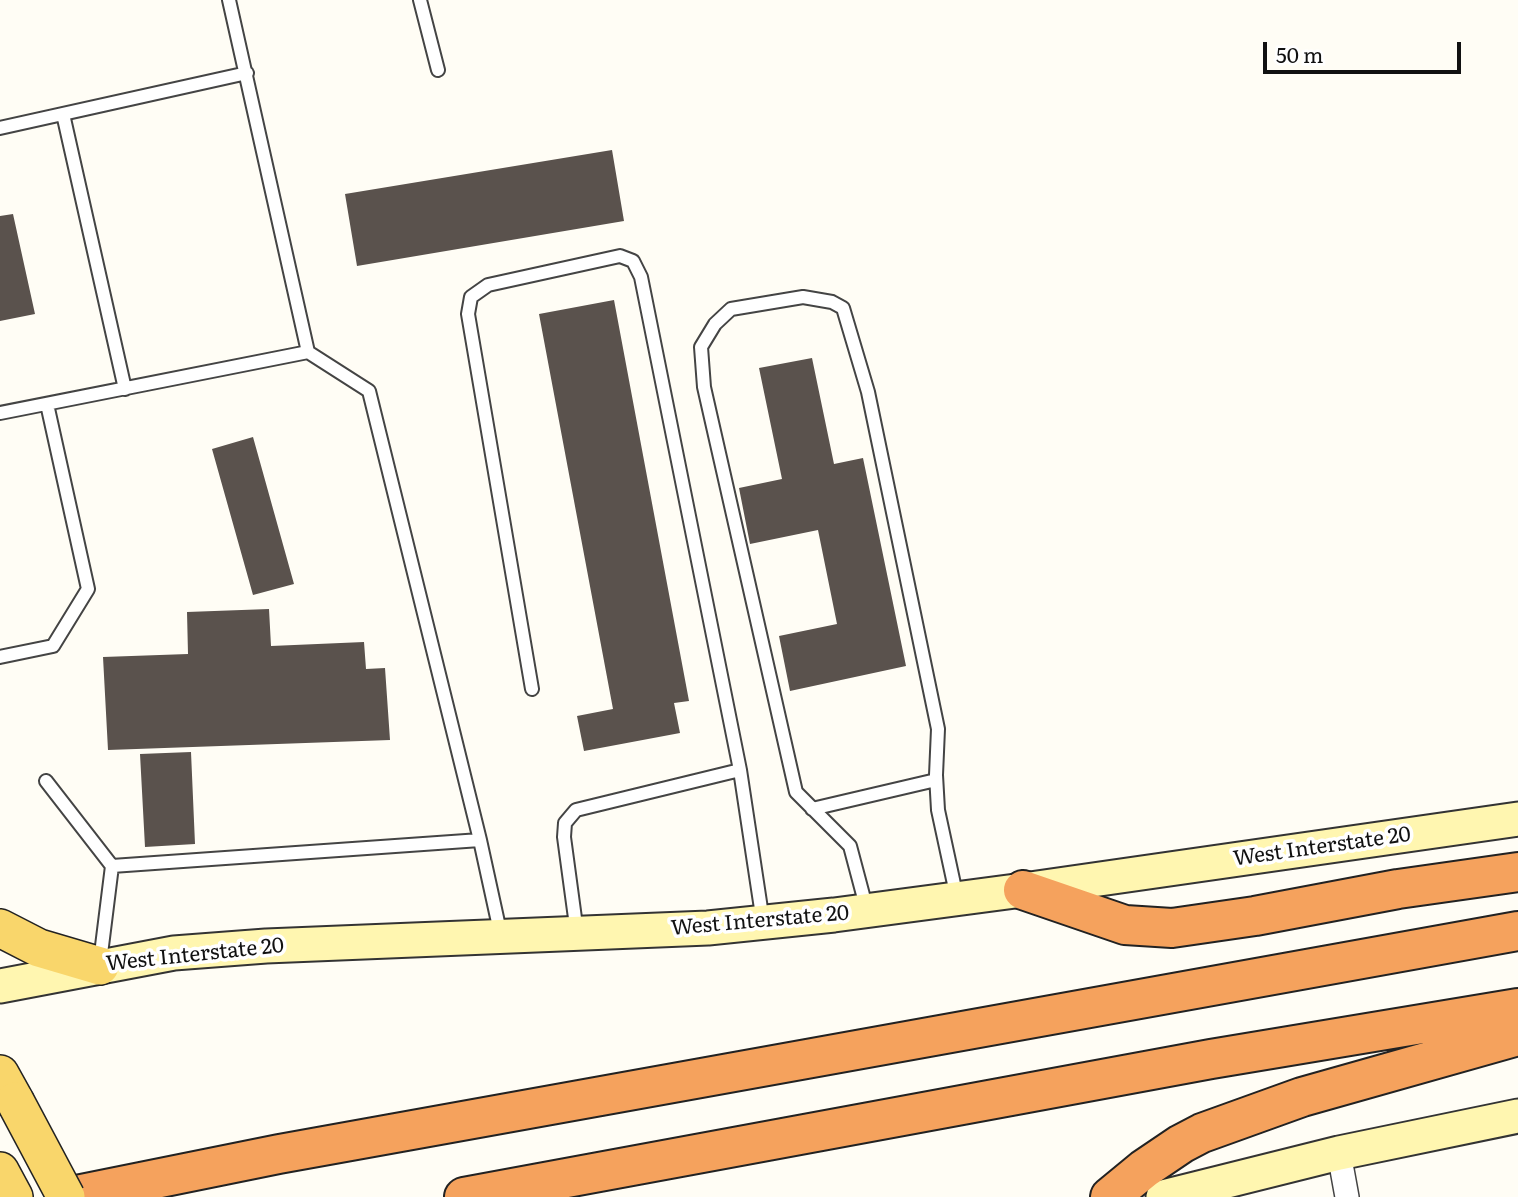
<!DOCTYPE html>
<html>
<head>
<meta charset="utf-8">
<style>
  body { margin:0 }
  #map { position:relative; width:1518px; height:1197px; overflow:hidden; background:#fffdf5; font-family:Literata,serif }
  canvas { display:block }
  .scale { position:absolute; left:1263px; top:42px; width:198px; height:32px; box-sizing:border-box; border:4px solid #111; border-top:0; padding-left:9px; font-size:21px; line-height:24px; white-space:nowrap; color:#111; -webkit-text-stroke:5px #fff; paint-order:stroke }
</style>
</head>
<body>
<div id="map">
<canvas width="1518" height="1197"></canvas>
<div class="scale">50 m</div>
</div>
<script>
const context = document.querySelector('canvas').getContext('2d');
context.lineJoin = 'round';
function paint(path, color) { context.fillStyle = color; context.fill(path, 'evenodd'); }
const poly = rows => new Path2D(rows.map(r => 'M' + r).join(''));
function stroke(path, color, width, dash) { context.strokeStyle = color; context.lineWidth = width; context.lineCap = dash ? 'butt' : 'round'; context.setLineDash(dash || []); context.stroke(path); }
function drawText(font, color, halo, rows, align = 'center') {
  context.font = font + ' Literata,serif'; context.lineWidth = 7; context.setLineDash([]); context.textBaseline = 'middle'; context.strokeStyle = halo; context.fillStyle = color; for (const [text, x, y, turn = 0] of rows) {
    context.save(); context.translate(x, y); context.rotate((+turn || 0) * Math.PI / 180); context.textAlign = isNaN(turn) ? turn : align; if (halo) context.strokeText(text, 0, 0); context.fillText(text, 0, 0); context.restore();
  }
}
paint(poly([
  [612,150,624,221,357,266,345,194],
  [13,214,35,314,0,321,0,216],
  [614,300,689,701,674,703,680,733,584,751,577,716,613,709,539,314],
  [812,358,834,464,863,458,906,666,790,691,779,636,837,624,818,530,750,544,739,488,782,479,759,368],
  [253,437,294,584,253,595,212,449],
  [269,609,271,646,364,642,366,669,385,668,390,740,108,750,103,657,188,654,187,612],
  [191,752,195,844,145,847,140,754]
]), '#5a524d');
const lane = poly([
  [229,0,308,352,369,391,480,840,501,936],
  [420,0,438,70],
  [63,114,125,389],
  [0,128,247,73],
  [0,413,308,352],
  [0,657,53,646,88,589,47,404],
  [532,689,468,314,471,297,488,285,620,256,633,261,641,277,740,770,763,922],
  [46,781,112,866],
  [812,809,936,780],
  [867,910,850,846,796,792,704,387,701,347,715,324,731,309,803,297,832,302,843,308,868,392,938,729,936,775,938,810,957,898],
  [577,933,564,837,565,823,576,810,740,770],
  [100,962,112,866,480,840]
]);
const street = poly([
  [1339,1153,1347,1197]
]);
const secondary = poly([
  [0,986,174,953,266,946,708,928,834,915,1023,890,1518,819],
  [1163,1197,1339,1153,1518,1116]
]);
const primary = poly([
  [0,928,39,948,100,966],
  [0,1074,15,1101],
  [0,1171,14,1197]
]);
const highway = poly([
  [1023,890,1125,925,1172,928,1255,916,1398,889,1518,872],
  [66,1197,279,1154,1518,931],
  [464,1197,1211,1059,1518,1008],
  [1110,1197,1144,1169,1181,1144,1202,1133,1302,1097,1518,1036]
]);
stroke(lane, '#444', 16);
stroke(street, '#444', 26);
stroke(secondary, '#333', 37);
stroke(primary, '#222', 40);
stroke(highway, '#222', 42);
stroke(lane, '#fff', 12);
stroke(street, '#fff', 23);
stroke(secondary, '#fff6b0', 33);
stroke(primary, '#f9d66b', 37);
stroke(highway, '#f5a25d', 38);
const primaryBridge = poly([
  [15,1101,66,1197]
]);
stroke(primaryBridge, '#222', 40, []);
stroke(primaryBridge, '#f9d66b', 37);
drawText('21px', '#111', '#fff', [
  ["West Interstate 20",1322,847,-8],
  ["West Interstate 20",760,921,-5],
  ["West Interstate 20",195,955,-6]
]);
</script>
</body>
</html>
